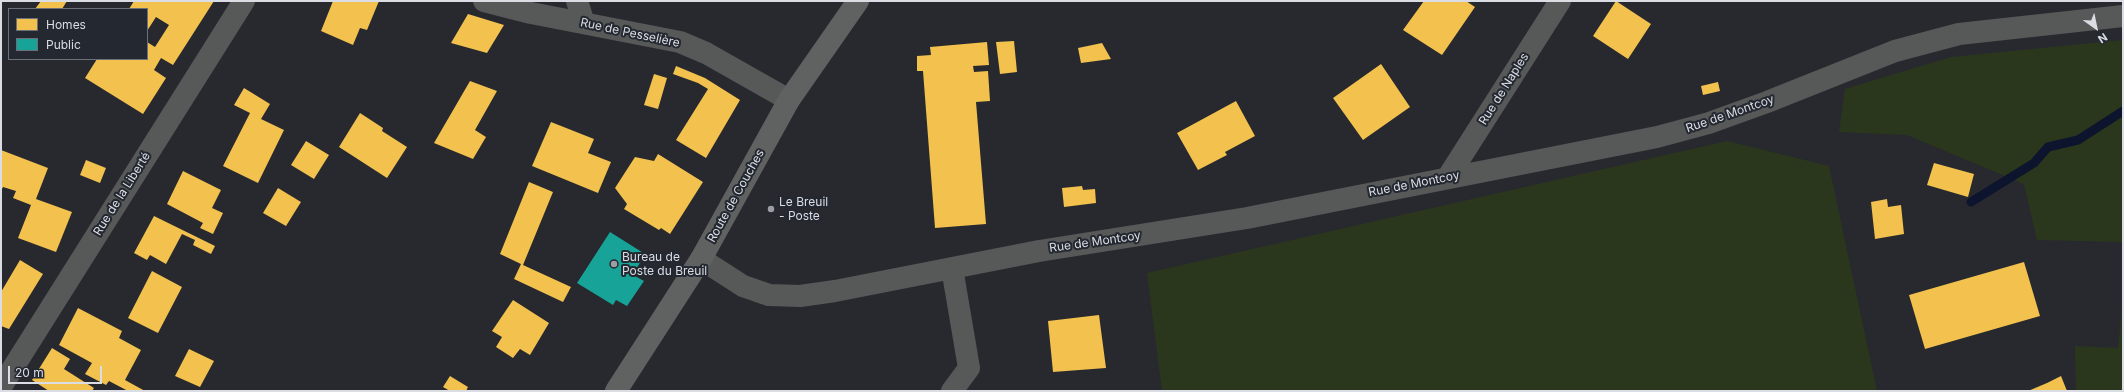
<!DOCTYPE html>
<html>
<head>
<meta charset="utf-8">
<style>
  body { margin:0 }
  #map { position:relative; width:2124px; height:392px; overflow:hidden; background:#27292e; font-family:Inter,sans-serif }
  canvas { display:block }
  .frame { position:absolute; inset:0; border:2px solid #dadde3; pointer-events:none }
  .legend { position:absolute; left:8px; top:8px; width:140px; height:52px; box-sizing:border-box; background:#242831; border:1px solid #6d7078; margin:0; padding:5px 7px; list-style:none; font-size:12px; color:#dadde3 }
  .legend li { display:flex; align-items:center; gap:8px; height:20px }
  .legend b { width:20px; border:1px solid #6d7078 }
  .north { position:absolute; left:2076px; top:8px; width:40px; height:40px; -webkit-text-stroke:3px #242831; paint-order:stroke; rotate:147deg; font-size:11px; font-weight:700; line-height:16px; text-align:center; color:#dadde3 }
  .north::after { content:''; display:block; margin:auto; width:14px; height:18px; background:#dadde3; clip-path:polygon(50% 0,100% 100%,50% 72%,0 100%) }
  .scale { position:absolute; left:8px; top:366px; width:94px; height:18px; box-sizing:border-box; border:2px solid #dadde3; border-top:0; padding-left:5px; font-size:12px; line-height:14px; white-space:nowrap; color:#dadde3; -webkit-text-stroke:3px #242831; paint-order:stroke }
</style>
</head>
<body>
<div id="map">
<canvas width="2124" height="392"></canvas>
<div class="frame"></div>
<ul class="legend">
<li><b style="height:11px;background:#f2c14e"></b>Homes</li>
<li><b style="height:11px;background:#17a398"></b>Public</li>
</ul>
<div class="north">N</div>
<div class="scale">20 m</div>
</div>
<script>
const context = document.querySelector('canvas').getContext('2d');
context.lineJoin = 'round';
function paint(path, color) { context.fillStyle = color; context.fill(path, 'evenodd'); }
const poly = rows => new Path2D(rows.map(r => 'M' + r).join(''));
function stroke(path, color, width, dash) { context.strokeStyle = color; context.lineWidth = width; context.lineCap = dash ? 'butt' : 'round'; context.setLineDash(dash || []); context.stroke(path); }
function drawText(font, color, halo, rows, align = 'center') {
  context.font = font + ' Inter,sans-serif'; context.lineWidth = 4; context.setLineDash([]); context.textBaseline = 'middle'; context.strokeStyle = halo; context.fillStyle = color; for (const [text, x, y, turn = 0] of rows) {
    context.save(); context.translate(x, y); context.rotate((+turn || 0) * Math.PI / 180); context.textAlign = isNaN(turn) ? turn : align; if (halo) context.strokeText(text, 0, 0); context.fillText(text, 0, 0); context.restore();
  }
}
paint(poly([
  [2123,40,2123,242,2037,240,2024,184,1907,135,1839,132,1845,89,1951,57],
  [1727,141,1829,166,1877,391,1162,391,1147,273],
  [2123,300,2123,391,2076,391,2075,346,2118,348]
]), '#2b371d');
paint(poly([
  [41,1,67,1,62,9,35,9],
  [134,1,214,1,173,65,161,58,154,70,166,78,143,114,85,78,97,59,147,59,147,42,155,47,169,25,156,17,147,31,147,9,129,9],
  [333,1,379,1,367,30,360,28,353,45,321,31],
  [1424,1,1466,1,1475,7,1442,55,1403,30],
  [1616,1,1651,24,1628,59,1593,36],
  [468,14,504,25,487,53,451,43],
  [1014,41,1017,72,1000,74,996,42],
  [987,42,989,65,973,66,974,72,988,71,990,101,976,102,986,224,935,228,923,71,917,71,917,56,931,55,930,47],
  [1102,43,1111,59,1081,63,1078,48],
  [1381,64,1410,107,1363,140,1333,98],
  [676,66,705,78,740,100,706,158,676,140,708,89,698,83,673,74],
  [654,74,667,78,658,109,644,105],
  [470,81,497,91,475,130,486,137,473,159,434,143],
  [1718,82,1720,91,1703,95,1701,86],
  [244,88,270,104,261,119,284,130,258,183,223,166,250,113,234,105],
  [1236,101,1255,136,1225,152,1227,155,1198,170,1177,133],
  [360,113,383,128,382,131,407,147,387,178,339,147],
  [551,122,594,139,588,153,611,162,598,193,532,166],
  [306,141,329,155,314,179,291,165],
  [1,150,48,168,36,199,72,212,56,252,18,238,31,205,13,198,16,191,3,187,1,191],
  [658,154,703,182,670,234,661,228,659,230,624,209,627,204,615,188,635,157,654,161],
  [86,160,106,168,100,183,80,175],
  [1934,163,1974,174,1968,197,1927,185],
  [183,171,221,190,212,208,223,213,213,234,200,228,203,223,167,204],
  [529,182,553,192,523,265,571,287,563,302,514,279,521,264,500,254],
  [1082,186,1083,190,1095,189,1096,203,1064,207,1062,188],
  [278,188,301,202,286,226,263,213],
  [1887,199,1888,207,1901,205,1904,234,1875,239,1871,202],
  [154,216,215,246,211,254,193,245,195,240,182,234,166,264,150,255,147,260,134,253],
  [20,260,43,274,9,329,1,326,1,292],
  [2024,262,2040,316,1925,349,1909,295],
  [152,271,182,287,158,333,128,318],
  [513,300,549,323,530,355,520,349,513,358,496,347,502,337,492,331],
  [78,308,122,331,119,338,141,350,125,380,145,391,128,391,109,381,106,385,85,374,92,363,59,345],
  [1099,315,1106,368,1053,372,1048,321],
  [52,348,70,359,64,369,94,388,92,391,49,391,32,380],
  [189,349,214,361,200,387,175,376],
  [450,376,468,387,466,391,450,391,443,387],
  [2061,376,2067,391,2028,391,2047,383]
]), '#f2c14e');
paint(poly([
  [610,232,645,254,633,275,644,281,627,306,616,300,613,305,577,283]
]), '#17a398');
stroke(poly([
  [1971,202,2034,163,2048,147,2078,140,2123,111]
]), '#0d142d', 9);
stroke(poly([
  [484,1,531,13,680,42,706,53,789,100],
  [577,1,584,23],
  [1448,177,1560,1],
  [701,259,743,286,769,295,800,296,835,291,1039,251,1247,218,1657,137,1709,123,1767,102,1895,51,1959,34,2123,16],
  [952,268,969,368,952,391],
  [1,387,244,1]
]), '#575958', 22);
stroke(poly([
  [616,391,701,259,789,100,858,1]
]), '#606261', 22);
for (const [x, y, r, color] of [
  [771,209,4,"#9b9ea4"],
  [614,264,4,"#9b9ea4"]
]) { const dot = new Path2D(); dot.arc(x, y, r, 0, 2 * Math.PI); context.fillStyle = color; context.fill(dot); stroke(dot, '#242831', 1.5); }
drawText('12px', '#dadde3', '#242831', [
  ["Rue de Pesselière",630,33,12],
  ["Rue de Naples",1504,89,-58],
  ["Rue de Montcoy",1730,114,-19],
  ["Rue de Montcoy",1414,184,-11],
  ["Rue de la Liberté",122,194,-58],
  ["Route de Couches",736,196,-61],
  ["Rue de Montcoy",1095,242,-8]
]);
drawText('12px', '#dadde3', '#242831', [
  ["Le Breuil",779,202],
  ["- Poste",779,216],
  ["Bureau de",622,257],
  ["Poste du Breuil",622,271]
], 'left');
</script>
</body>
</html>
